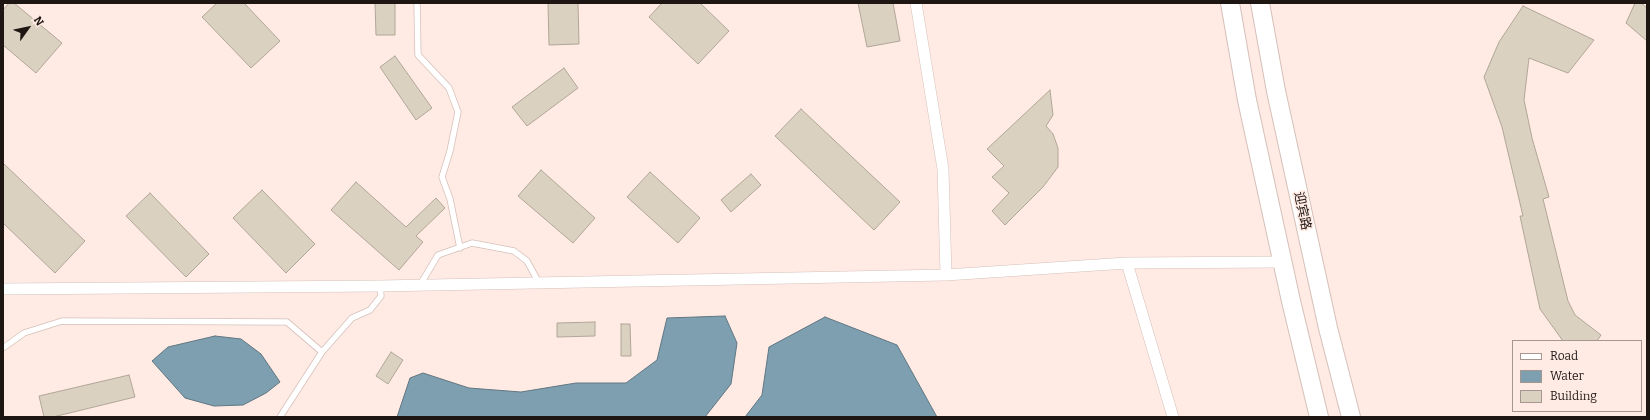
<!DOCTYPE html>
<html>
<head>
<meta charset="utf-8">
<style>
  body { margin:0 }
  #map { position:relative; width:1650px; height:420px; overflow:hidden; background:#ffebe4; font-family:Bitter,serif }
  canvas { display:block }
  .frame { position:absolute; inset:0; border:4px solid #1d1613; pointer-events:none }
  .legend { position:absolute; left:1512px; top:340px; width:130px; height:72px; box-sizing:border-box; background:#ffebe4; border:1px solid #a59690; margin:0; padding:5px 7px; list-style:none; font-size:12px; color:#1d1613 }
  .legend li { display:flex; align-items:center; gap:8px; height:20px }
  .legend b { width:20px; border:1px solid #a59690 }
  .north { position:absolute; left:8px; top:8px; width:40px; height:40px; -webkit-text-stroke:3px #ffebe4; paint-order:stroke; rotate:57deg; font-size:11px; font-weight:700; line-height:16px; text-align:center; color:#1d1613 }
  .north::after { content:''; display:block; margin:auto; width:14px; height:18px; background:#1d1613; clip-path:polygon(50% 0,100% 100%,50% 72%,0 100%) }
</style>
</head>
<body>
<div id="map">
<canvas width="1650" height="420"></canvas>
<div class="frame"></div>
<ul class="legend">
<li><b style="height:5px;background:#fff"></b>Road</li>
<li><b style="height:11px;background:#7d9fb0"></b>Water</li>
<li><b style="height:11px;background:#dbd1c1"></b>Building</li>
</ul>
<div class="north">N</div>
</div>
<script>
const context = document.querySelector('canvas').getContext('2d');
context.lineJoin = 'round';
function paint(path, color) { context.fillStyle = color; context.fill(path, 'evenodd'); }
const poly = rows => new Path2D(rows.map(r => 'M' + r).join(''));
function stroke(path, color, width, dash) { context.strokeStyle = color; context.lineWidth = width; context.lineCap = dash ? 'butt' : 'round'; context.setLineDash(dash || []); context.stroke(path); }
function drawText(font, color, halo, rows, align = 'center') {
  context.font = font + ' Bitter,"Noto Sans SC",serif'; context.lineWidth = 3.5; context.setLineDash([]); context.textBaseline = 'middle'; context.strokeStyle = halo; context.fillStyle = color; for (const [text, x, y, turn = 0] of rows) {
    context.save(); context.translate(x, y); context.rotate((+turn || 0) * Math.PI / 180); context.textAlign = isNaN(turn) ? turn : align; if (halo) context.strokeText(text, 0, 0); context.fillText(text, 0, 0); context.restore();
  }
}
const water = poly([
  [725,316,737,343,731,384,705,417,397,417,410,378,423,373,469,388,521,392,576,383,626,383,657,360,667,318,725,316],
  [825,317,897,345,937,417,745,417,762,395,769,347,825,317],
  [215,336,241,339,261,354,280,382,266,393,243,405,214,406,185,398,152,361,168,347,215,336]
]);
paint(water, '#7d9fb0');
stroke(water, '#607681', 1);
const building = poly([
  [9,3,14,3,62,43,36,73,3,45,3,10,9,3],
  [217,3,244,3,280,41,251,68,202,17,217,3],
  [375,3,395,3,395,35,376,35,375,3],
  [548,3,578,3,579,44,549,45,548,3],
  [662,3,700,3,729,31,698,64,649,17,662,3],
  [858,3,893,3,900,41,867,47,858,3],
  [1635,3,1641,3,1647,8,1647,41,1626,23,1635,3],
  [1523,6,1594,40,1568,73,1529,58,1524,100,1532,138,1549,197,1543,199,1568,301,1575,315,1601,335,1597,341,1563,341,1540,309,1520,216,1523,216,1502,127,1484,77,1499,42,1523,6],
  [395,56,432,108,416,120,380,67,395,56],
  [564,68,578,88,527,126,512,107,564,68],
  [1050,90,1053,115,1046,126,1053,134,1058,148,1058,167,1043,187,1005,225,992,211,1009,193,992,177,1004,166,987,149,1050,90],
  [801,109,900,202,874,230,775,136,801,109],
  [3,163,85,241,55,273,3,223,3,163],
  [541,170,595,218,573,243,518,196,541,170],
  [650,172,700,218,678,243,627,197,650,172],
  [751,174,761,185,731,212,721,200,751,174],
  [356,182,406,227,436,198,445,208,416,236,423,242,399,270,331,210,356,182],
  [262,190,315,244,286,273,233,218,262,190],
  [150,193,209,254,186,277,126,216,150,193],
  [595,322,595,336,557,337,557,323,595,322],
  [621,324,630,324,631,356,621,356,621,324],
  [391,352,403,360,388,384,376,376,391,352],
  [129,375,135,397,53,417,44,417,39,396,129,375]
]);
paint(building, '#dbd1c1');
stroke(building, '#b0a697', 1);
const service = poly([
  [417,3,418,55,449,88,458,112,450,151,442,177,450,199,460,248],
  [420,285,438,255,472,243,514,251,527,261,539,283],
  [3,348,24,333,62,321,287,322,322,352,280,417],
  [322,352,352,318,370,310,381,296,380,286]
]);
const minor = poly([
  [916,3,943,169,946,275],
  [1127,263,1173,417],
  [3,289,380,286,946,275,1127,263,1283,262]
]);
const trunk = poly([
  [1230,3,1247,100,1291,301,1319,417],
  [1260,3,1276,91,1328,328,1351,417]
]);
stroke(service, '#d4c0b9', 7);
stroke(minor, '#d4c0b9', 12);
stroke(trunk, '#d4c0b9', 20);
stroke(service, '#fff', 5.5);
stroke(minor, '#fff', 11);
stroke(trunk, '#fff', 18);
drawText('13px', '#1d1613', '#ffebe4', [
  ["迎宾路",1302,211,78]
]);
</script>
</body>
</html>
